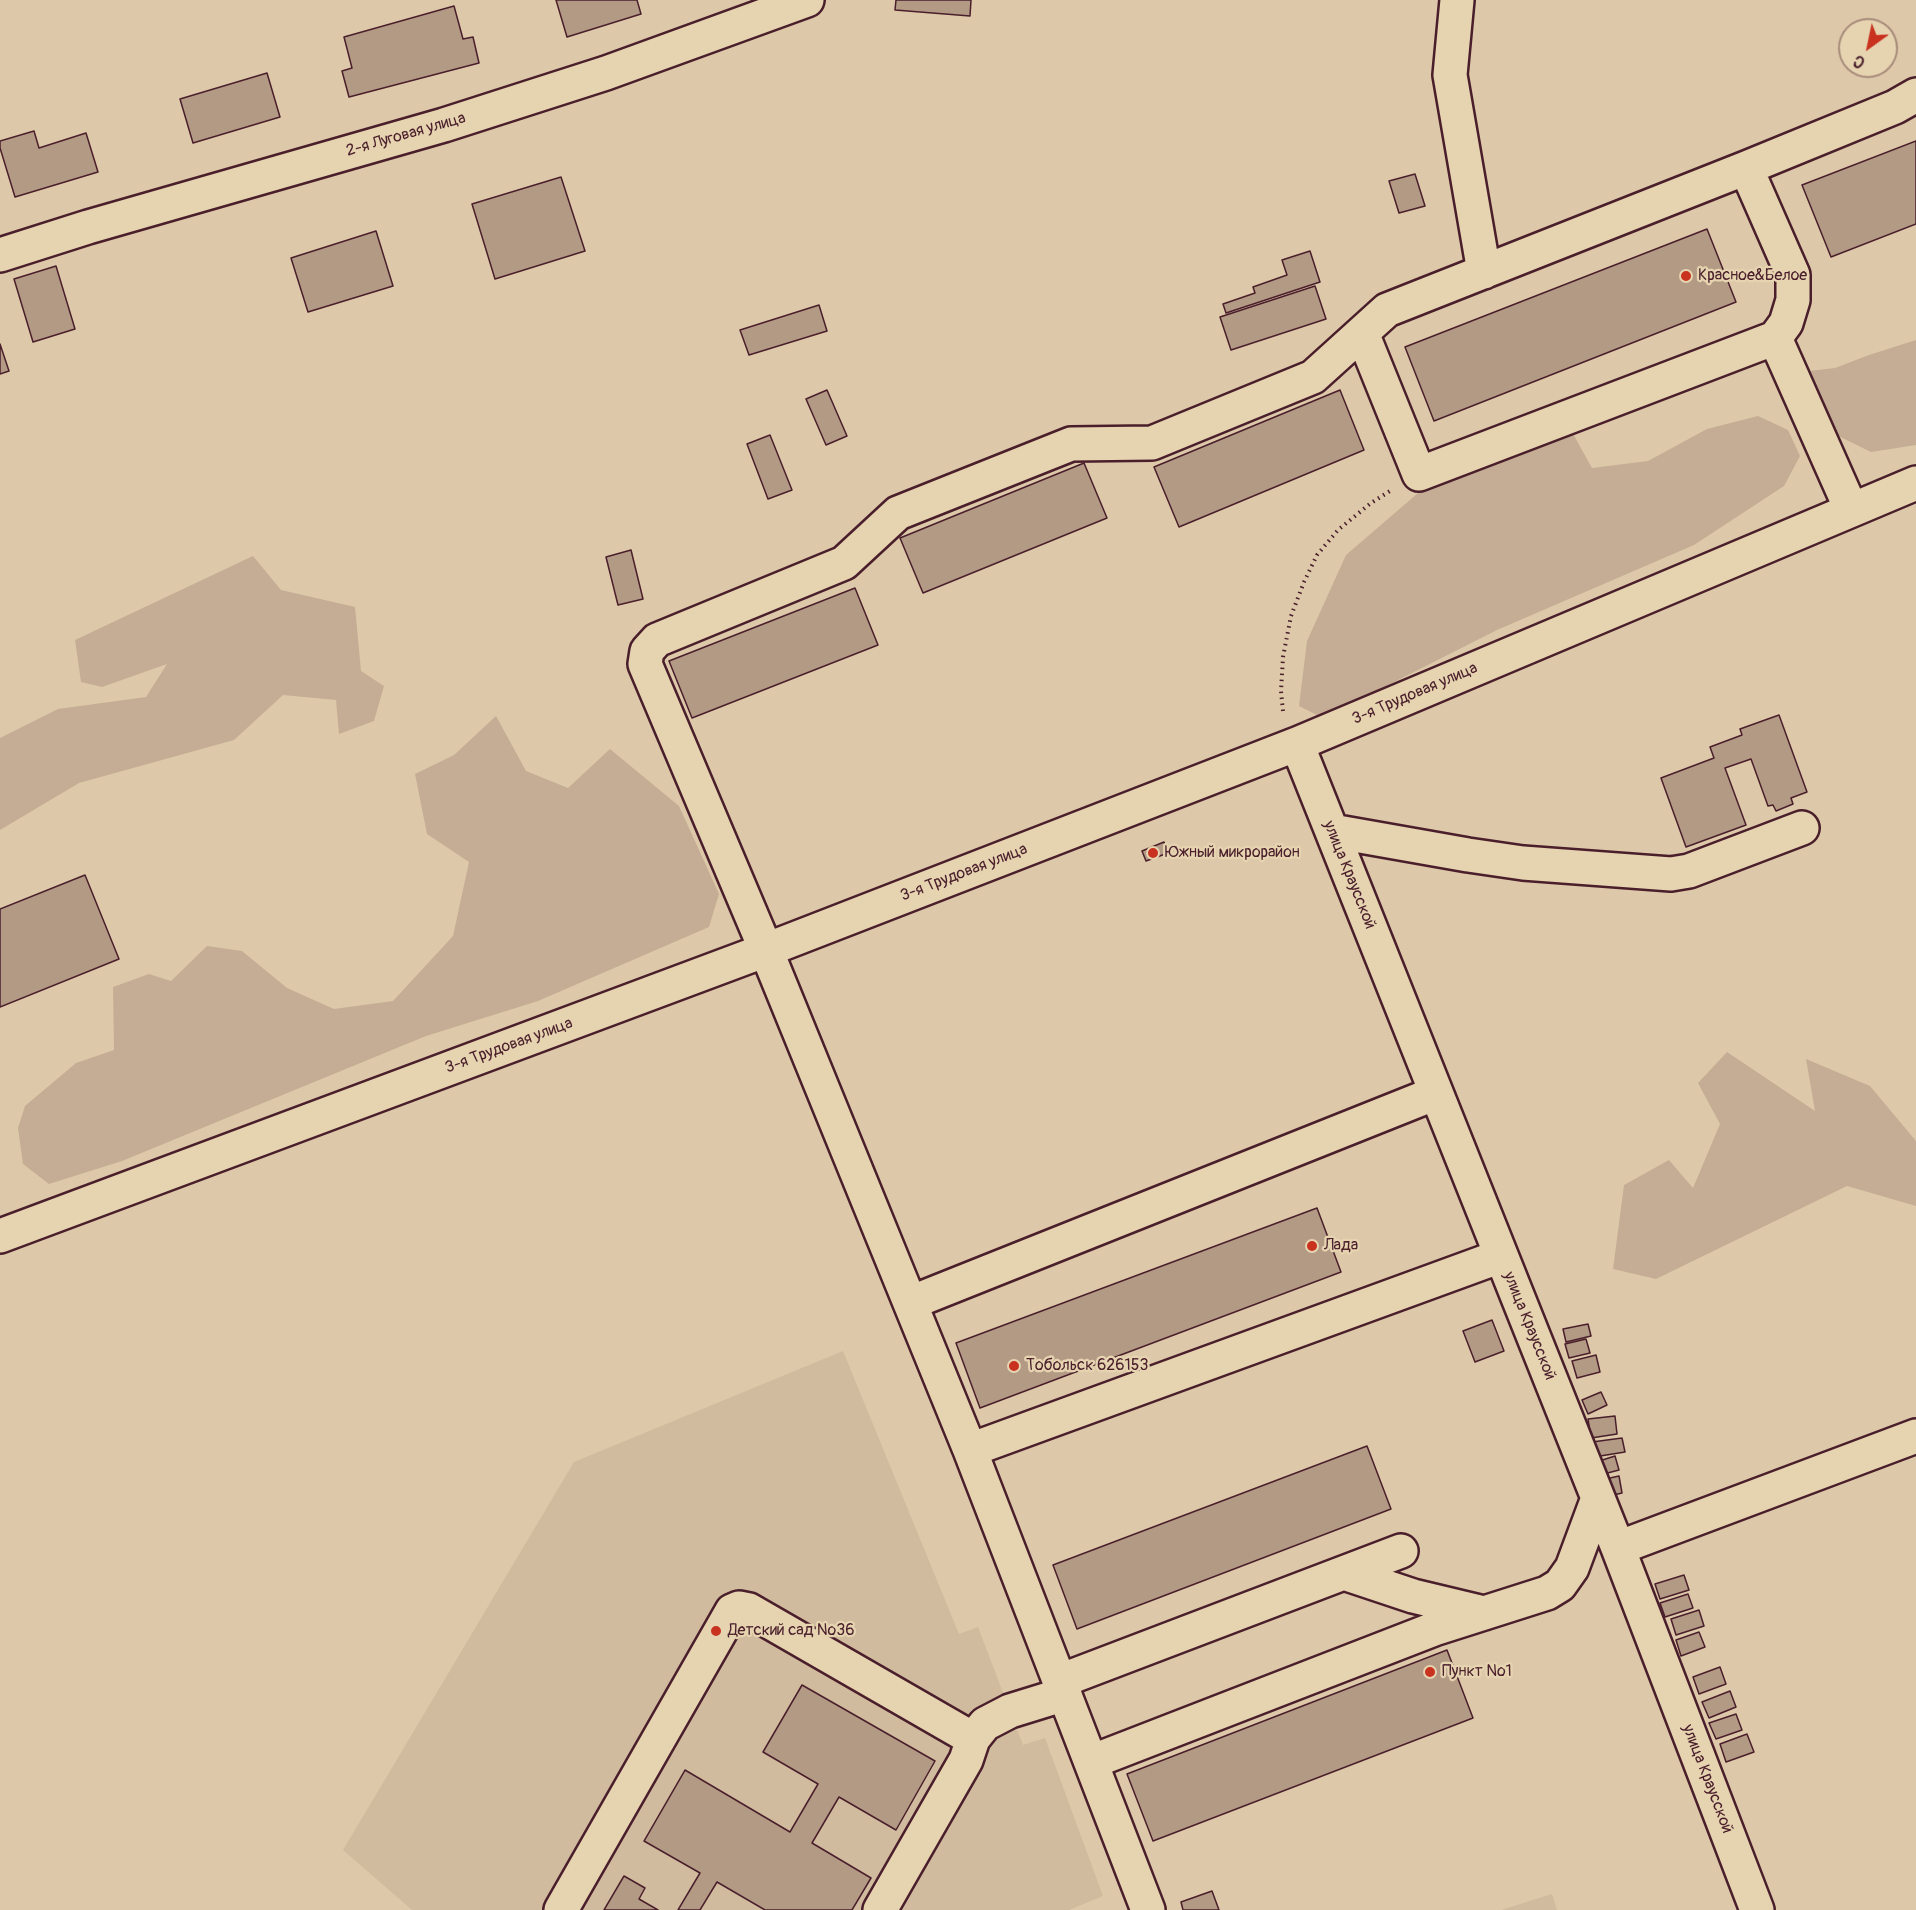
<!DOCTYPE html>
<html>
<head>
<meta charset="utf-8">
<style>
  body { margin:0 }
  #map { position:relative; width:1916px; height:1910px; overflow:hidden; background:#ddc9a9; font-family:Pangolin,sans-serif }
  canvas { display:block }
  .north { position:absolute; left:1838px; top:18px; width:60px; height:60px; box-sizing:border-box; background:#e6d4b1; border:2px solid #a88c7b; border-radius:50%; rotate:213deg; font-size:16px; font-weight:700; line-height:24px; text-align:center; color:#4a1f2b }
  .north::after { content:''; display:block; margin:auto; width:21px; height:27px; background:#c8321e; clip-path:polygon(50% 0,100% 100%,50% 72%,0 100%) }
</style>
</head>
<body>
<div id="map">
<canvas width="1916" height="1910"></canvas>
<div class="north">С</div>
</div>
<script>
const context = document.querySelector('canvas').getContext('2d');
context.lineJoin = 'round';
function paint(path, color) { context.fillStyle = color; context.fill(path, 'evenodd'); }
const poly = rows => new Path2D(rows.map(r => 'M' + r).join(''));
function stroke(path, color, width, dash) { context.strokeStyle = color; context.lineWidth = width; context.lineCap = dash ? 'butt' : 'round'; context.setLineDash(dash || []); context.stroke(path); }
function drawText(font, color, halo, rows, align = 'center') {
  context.font = font + ' Pangolin,sans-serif'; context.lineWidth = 4.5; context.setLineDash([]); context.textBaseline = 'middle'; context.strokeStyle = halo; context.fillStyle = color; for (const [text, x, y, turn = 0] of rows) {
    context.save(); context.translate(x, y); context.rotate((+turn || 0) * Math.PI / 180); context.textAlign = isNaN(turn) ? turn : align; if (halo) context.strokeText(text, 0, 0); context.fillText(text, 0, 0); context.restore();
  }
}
paint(poly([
  [843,1351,959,1634,978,1627,1023,1745,1045,1738,1103,1896,1069,1910,412,1910,343,1850,574,1462],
  [1552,1894,1557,1910,1501,1910]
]), '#d0bb9e');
paint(poly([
  [1916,340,1916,445,1871,452,1826,430,1809,371,1835,368,1869,355],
  [1758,416,1788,430,1800,456,1784,486,1694,545,1497,630,1323,718,1299,706,1307,641,1346,555,1425,487,1572,432,1592,468,1648,461,1707,429],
  [253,556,281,590,355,607,361,671,384,686,374,721,339,734,336,700,283,695,234,740,79,783,0,830,0,738,58,709,146,697,167,664,102,687,81,682,75,640],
  [496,716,526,771,568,788,610,749,679,806,719,894,709,927,538,1001,426,1036,122,1161,49,1184,23,1164,18,1128,25,1106,76,1063,114,1050,113,987,149,974,171,981,207,946,242,951,287,988,334,1009,393,1001,453,936,469,862,427,834,415,774,454,755],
  [1727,1052,1815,1111,1806,1059,1870,1086,1916,1141,1916,1206,1847,1186,1656,1279,1613,1269,1624,1185,1669,1160,1693,1188,1720,1124,1698,1083]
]), '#c4ad94');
const building = poly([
  [556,0,637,0,641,14,567,37,556,0],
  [896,0,971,0,970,16,895,10,896,0],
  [454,6,463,39,473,37,479,63,349,97,342,71,352,68,344,37,454,6],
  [267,73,280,117,193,143,180,99,267,73],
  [34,131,39,148,86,133,98,172,15,197,0,148,0,141,34,131],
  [1916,141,1916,224,1831,257,1802,185,1916,141],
  [1415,174,1425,206,1399,213,1389,181,1415,174],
  [561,177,585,251,495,279,472,204,561,177],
  [1707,229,1736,302,1434,421,1405,347,1707,229],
  [376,231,393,286,308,312,291,258,376,231],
  [1310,251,1320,282,1226,313,1223,304,1255,293,1253,287,1287,275,1282,260,1310,251],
  [56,266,75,329,33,342,14,279,56,266],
  [1315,286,1326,319,1231,350,1220,317,1315,286],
  [819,305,827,331,749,355,740,330,819,305],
  [0,344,9,371,0,374,0,344],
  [827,390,847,436,826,445,806,399,827,390],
  [1340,390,1364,450,1179,527,1154,467,1340,390],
  [770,435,792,490,768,499,747,444,770,435],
  [1084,463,1107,518,923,593,900,538,1084,463],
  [631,550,643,599,618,605,606,557,631,550],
  [855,588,878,645,692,718,669,661,855,588],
  [1779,715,1807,792,1791,798,1793,804,1776,811,1773,805,1768,806,1751,759,1725,768,1746,825,1686,847,1661,778,1714,758,1710,747,1742,735,1740,729,1779,715],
  [1164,842,1168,853,1146,861,1142,851,1164,842],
  [85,875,119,959,0,1007,0,909,85,875],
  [1317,1208,1341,1272,980,1408,956,1343,1317,1208],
  [1492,1320,1504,1351,1475,1362,1463,1331,1492,1320],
  [1588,1324,1591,1336,1566,1342,1563,1329,1588,1324],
  [1586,1339,1590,1353,1569,1358,1565,1344,1586,1339],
  [1596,1355,1600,1372,1577,1378,1572,1361,1596,1355],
  [1601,1392,1607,1405,1588,1414,1582,1400,1601,1392],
  [1615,1416,1617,1434,1591,1438,1588,1419,1615,1416],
  [1622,1438,1625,1452,1594,1457,1592,1442,1622,1438],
  [1367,1446,1391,1509,1077,1629,1053,1565,1367,1446],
  [1615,1456,1619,1470,1600,1475,1596,1462,1615,1456],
  [1619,1476,1622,1493,1605,1497,1601,1480,1619,1476],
  [1684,1575,1689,1590,1660,1599,1655,1584,1684,1575],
  [1688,1594,1693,1608,1665,1617,1660,1603,1688,1594],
  [1699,1610,1704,1626,1676,1635,1671,1619,1699,1610],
  [1699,1632,1705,1647,1681,1656,1676,1640,1699,1632],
  [1447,1650,1473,1718,1153,1841,1127,1774,1447,1650],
  [1720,1667,1726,1684,1699,1694,1693,1677,1720,1667],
  [802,1685,935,1761,896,1830,839,1797,812,1843,871,1878,852,1910,765,1910,717,1882,700,1910,678,1910,700,1873,644,1841,685,1770,790,1832,818,1784,763,1752,802,1685],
  [1730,1691,1736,1707,1709,1718,1702,1702,1730,1691],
  [1736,1714,1742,1730,1716,1739,1709,1723,1736,1714],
  [1747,1734,1754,1752,1726,1762,1720,1744,1747,1734],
  [624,1876,645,1888,639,1899,658,1910,604,1910,624,1876],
  [1212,1891,1219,1910,1183,1910,1181,1902,1212,1891]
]);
paint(building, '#b39a85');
stroke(building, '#4a1f2b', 1.5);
const minor = poly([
  [1457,0,1450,75,1484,272],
  [1746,168,1793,275,1793,300,1786,323,1775,338,1851,509],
  [0,255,88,227,444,125,606,73,807,0],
  [1362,333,1419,474,1775,338],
  [1297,744,1618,1548,1757,1910],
  [1332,831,1468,855,1523,863,1671,874,1689,871,1802,828],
  [0,1236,766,950,1297,744,1916,483],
  [910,1303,1436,1093],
  [970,1450,1501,1256],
  [1618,1548,1916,1436],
  [1344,1573,1413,1596,1484,1613],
  [1060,1681,1401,1551],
  [973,1739,985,1724,1010,1711,1065,1694],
  [1091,1762,1434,1629,1547,1593,1560,1585,1572,1568,1598,1498],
  [561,1910,732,1611,739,1608,749,1610,973,1739,966,1760,880,1910],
  [1148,1910,970,1450,766,950,645,664,647,651,657,640,844,563,898,513,1071,444,1152,443,1313,377,1387,310,1746,168,1895,107,1916,95]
]);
stroke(minor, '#4a1f2b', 38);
stroke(poly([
  [1283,711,1281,691,1283,657,1291,616,1304,582,1317,555,1338,530,1371,503,1390,491]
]), '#4a1f2b', 4, [1.5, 4.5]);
stroke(minor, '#e6d4b1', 33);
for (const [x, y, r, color] of [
  [1686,276,6,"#c8321e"],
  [1153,853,6,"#c8321e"],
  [1312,1246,6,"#c8321e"],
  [1014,1366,6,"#c8321e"],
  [716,1631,6,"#c8321e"],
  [1430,1672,6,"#c8321e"]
]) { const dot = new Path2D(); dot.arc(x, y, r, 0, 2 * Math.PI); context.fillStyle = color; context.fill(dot); stroke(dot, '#e6d4b1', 2); }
drawText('16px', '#4a1f2b', '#e6d4b1', [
  ["2-я Луговая улица",406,135,-16],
  ["3-я Трудовая улица",1415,694,-23],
  ["3-я Трудовая улица",964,873,-21],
  ["улица Краусской",1349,875,68],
  ["3-я Трудовая улица",509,1046,-20],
  ["улица Краусской",1529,1326,68],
  ["улица Краусской",1707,1779,69]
]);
drawText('16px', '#4a1f2b', '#e6d4b1', [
  ["Красное&Белое",1698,276],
  ["Южный микрорайон",1165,853],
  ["Лада",1324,1246],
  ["Тобольск 626153",1026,1366],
  ["Детский сад №36",728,1631],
  ["Пункт №1",1442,1672]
], 'left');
</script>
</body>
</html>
